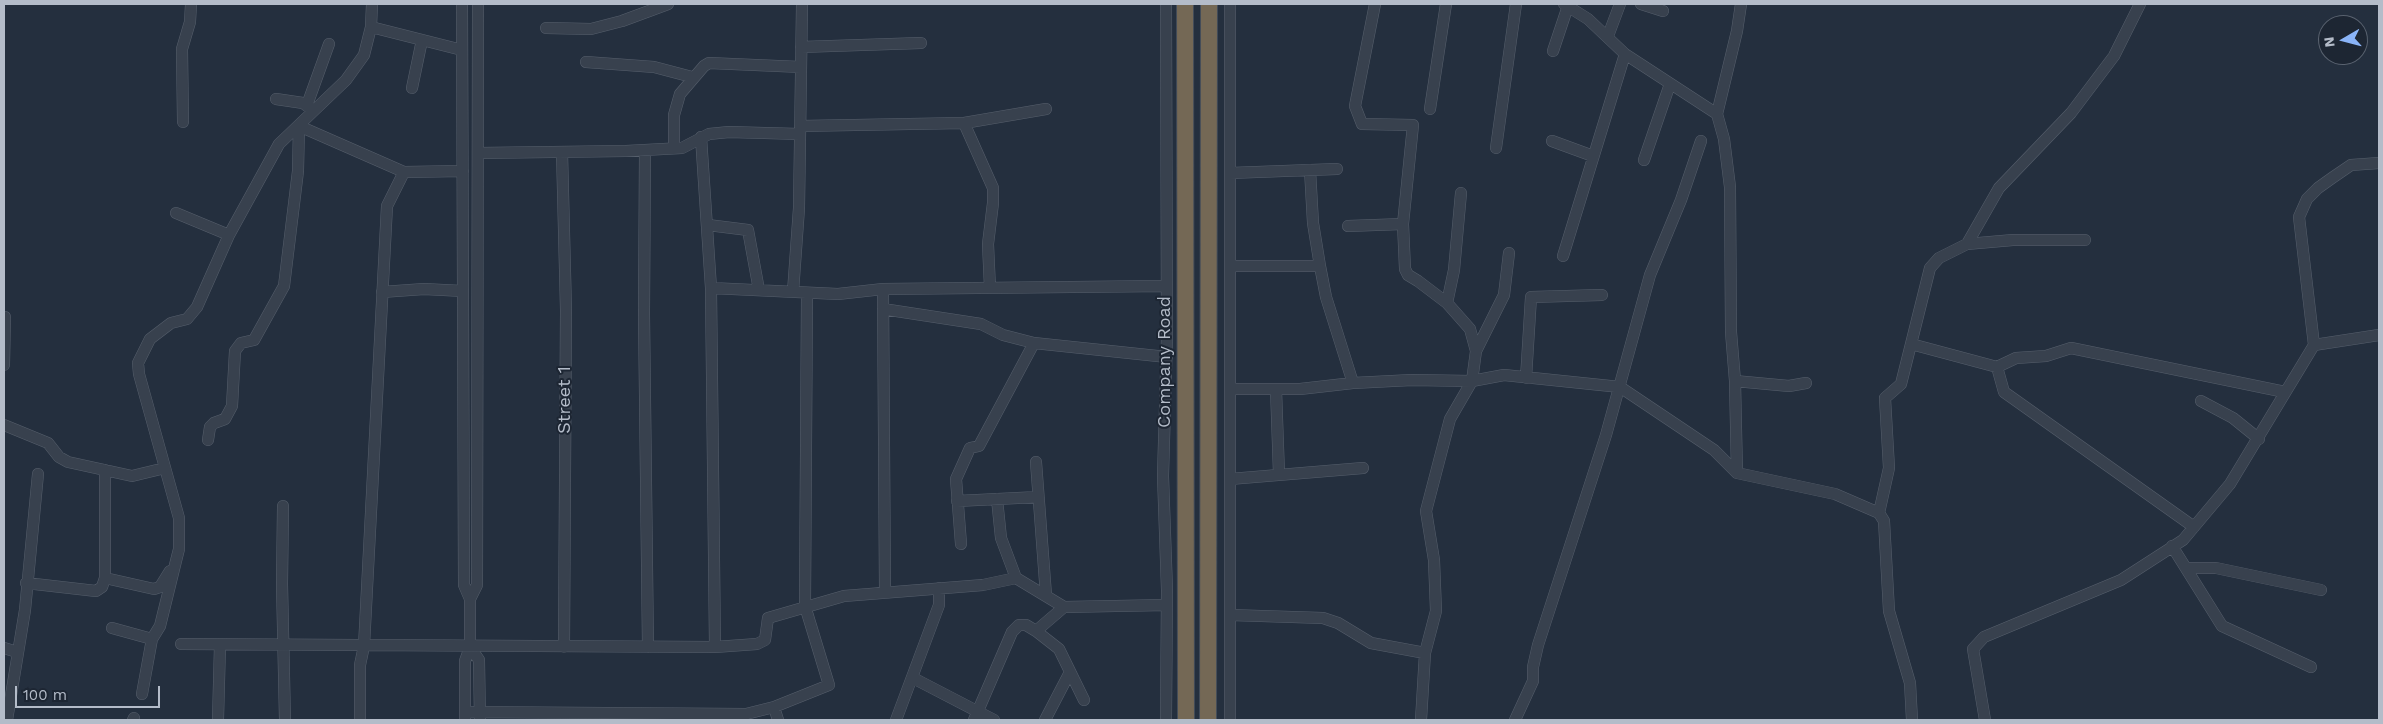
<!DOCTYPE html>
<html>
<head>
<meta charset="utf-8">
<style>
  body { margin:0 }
  #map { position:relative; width:2383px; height:724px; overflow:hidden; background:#242f3e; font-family:"Work Sans",sans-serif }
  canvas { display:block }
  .frame { position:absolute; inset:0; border:5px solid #b4bcc9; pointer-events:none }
  .north { position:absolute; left:2318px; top:15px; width:50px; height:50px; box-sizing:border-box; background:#1d2633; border:1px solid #59626f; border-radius:50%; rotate:262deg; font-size:14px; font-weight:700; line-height:20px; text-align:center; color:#b4bcc9 }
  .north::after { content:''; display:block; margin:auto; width:18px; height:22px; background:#8ab4f8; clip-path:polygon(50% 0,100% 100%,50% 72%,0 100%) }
  .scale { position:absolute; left:15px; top:686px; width:145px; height:22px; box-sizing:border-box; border:2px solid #b4bcc9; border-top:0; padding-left:6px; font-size:15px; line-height:18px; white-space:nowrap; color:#b4bcc9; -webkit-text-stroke:4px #1d2633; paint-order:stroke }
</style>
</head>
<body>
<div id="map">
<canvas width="2383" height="724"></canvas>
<div class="frame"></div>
<div class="north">N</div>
<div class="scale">100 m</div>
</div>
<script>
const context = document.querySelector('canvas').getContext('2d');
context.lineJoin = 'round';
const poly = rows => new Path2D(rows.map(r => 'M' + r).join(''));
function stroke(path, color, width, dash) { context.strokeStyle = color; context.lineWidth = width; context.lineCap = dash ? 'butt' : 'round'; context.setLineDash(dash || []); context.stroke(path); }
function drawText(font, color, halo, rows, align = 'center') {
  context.font = font + ' "Work Sans",sans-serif'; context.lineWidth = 4; context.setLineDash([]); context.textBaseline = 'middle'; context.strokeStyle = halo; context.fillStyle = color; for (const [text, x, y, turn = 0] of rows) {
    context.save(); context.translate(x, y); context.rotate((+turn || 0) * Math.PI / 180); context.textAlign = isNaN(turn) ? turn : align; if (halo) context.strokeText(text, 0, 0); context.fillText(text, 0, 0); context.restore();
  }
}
const minor = poly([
  [462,4,464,585,470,599,470,647,465,661,465,720],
  [1230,4,1230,720],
  [1375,4,1355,106,1362,124,1413,125,1403,224,1405,269,1408,275,1418,281,1447,303,1470,329,1476,351,1472,381,1450,419,1426,511,1434,560,1436,611,1425,653,1421,720],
  [1564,4,1588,19,1625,54,1717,114],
  [1641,4,1663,11],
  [371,27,462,50],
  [546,28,591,29,622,21,668,4],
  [1608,36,1620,4],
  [801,47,921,43],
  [1553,51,1568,6],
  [586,62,654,67,692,77],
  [412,88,422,40],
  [276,99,303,103,311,109],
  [307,105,329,44],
  [1430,109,1446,4],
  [183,122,182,49,190,22,191,4],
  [964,123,993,188,993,203,988,244,990,288],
  [800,126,964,123,1046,109],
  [701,137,711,288,715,647],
  [1552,141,1593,156],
  [674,148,674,115,680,94,704,66,709,63,801,67],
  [1496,148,1516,4],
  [645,150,644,314,648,647],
  [562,152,566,310,564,647],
  [478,153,626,151,682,148,709,134,729,132,800,134],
  [1644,160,1670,84],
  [1310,170,1313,223,1320,266],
  [1230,173,1337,169],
  [176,213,229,235],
  [708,225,748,230,759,290],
  [1348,226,1403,224],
  [1967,244,1999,188,2071,113,2114,56,2140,4],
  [1563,256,1625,54],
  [1230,266,1320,266,1326,297,1353,383],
  [711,288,838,294,883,289,1166,286],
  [883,289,885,592],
  [382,292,424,289,463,291],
  [793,292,799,208,802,4],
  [1447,303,1454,270,1461,193],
  [883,309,981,324,1003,335,1034,343,1167,357],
  [1911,344,1997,367,2016,358,2046,356,2071,348,2285,392],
  [2314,345,2379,335],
  [1476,351,1504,295,1509,253],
  [4,365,5,317],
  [1997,367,2004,392,2194,527],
  [1526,378,1531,297,1602,295],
  [1735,381,1789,386,1806,383],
  [1230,389,1300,389,1353,383,1412,380,1472,381,1504,375,1620,387,1714,450,1737,473,1835,494,1879,513,1884,521,1889,611,1910,683,1912,720],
  [1276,389,1279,474],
  [2201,401,2233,418,2259,439],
  [4,425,48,443,59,457,68,462,132,476,165,468],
  [208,440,210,427,214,423,225,419,232,406,235,351,241,343,254,340,284,286,298,171,299,126,404,172,463,171],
  [1036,462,1046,595],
  [1737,473,1735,381,1731,332,1730,187,1724,139,1717,114,1737,31,1741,4],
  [1230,479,1363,468],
  [997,499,1001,538,1016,578],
  [957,501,1038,497],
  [283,506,282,584,285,720],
  [1879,513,1889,468,1885,398,1901,384,1930,268,1939,258,1967,244,2013,240,2085,240],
  [961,544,956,479,970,448,979,446,1034,343],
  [2172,546,2222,626,2311,667],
  [2186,568,2216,568,2321,590],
  [105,578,154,589,160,587,170,571],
  [26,583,96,591,102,587,105,578,105,470],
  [470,599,477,585,478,4],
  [1230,615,1323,618,1338,623,1371,643,1425,653],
  [112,628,152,639],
  [1036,631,1064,607],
  [181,644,715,647,757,644,765,640,768,618,844,596,983,585,1016,578,1064,607,1167,605],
  [470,647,479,660,480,720],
  [4,648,17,652],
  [913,678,994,720],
  [142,694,152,639,160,626,176,561,179,549,179,518,139,374,138,363,150,339,171,323,187,319,197,307,229,235,279,144,346,80,364,55,371,27,372,4],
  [774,707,778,720],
  [465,712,746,714,774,707,829,685,805,606,807,293],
  [7,720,25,610,38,474],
  [133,720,134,718],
  [218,720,220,645],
  [360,720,360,665,364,646,387,206,404,172],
  [896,720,939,605,939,588],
  [974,720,1012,632,1019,625,1026,625,1036,631,1059,649,1084,700],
  [1045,720,1070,672],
  [1166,720,1167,590,1163,476,1167,337,1166,4],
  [1515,720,1533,681,1533,667,1538,645,1606,435,1650,275,1681,200,1701,141],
  [1985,720,1973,649,1984,637,2121,580,2183,540,2230,484,2314,345,2299,217,2307,199,2318,188,2332,178,2351,165,2379,163]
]);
const highway = poly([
  [1185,4,1186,720],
  [1208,720,1209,4]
]);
stroke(minor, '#565f6c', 12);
stroke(highway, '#434c59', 18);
stroke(minor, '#38414e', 11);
stroke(highway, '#746855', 16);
drawText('18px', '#b4bcc9', '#1d2633', [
  ["Company Road",1165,362,-90],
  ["Street 1",565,400,-90]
]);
</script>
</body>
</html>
